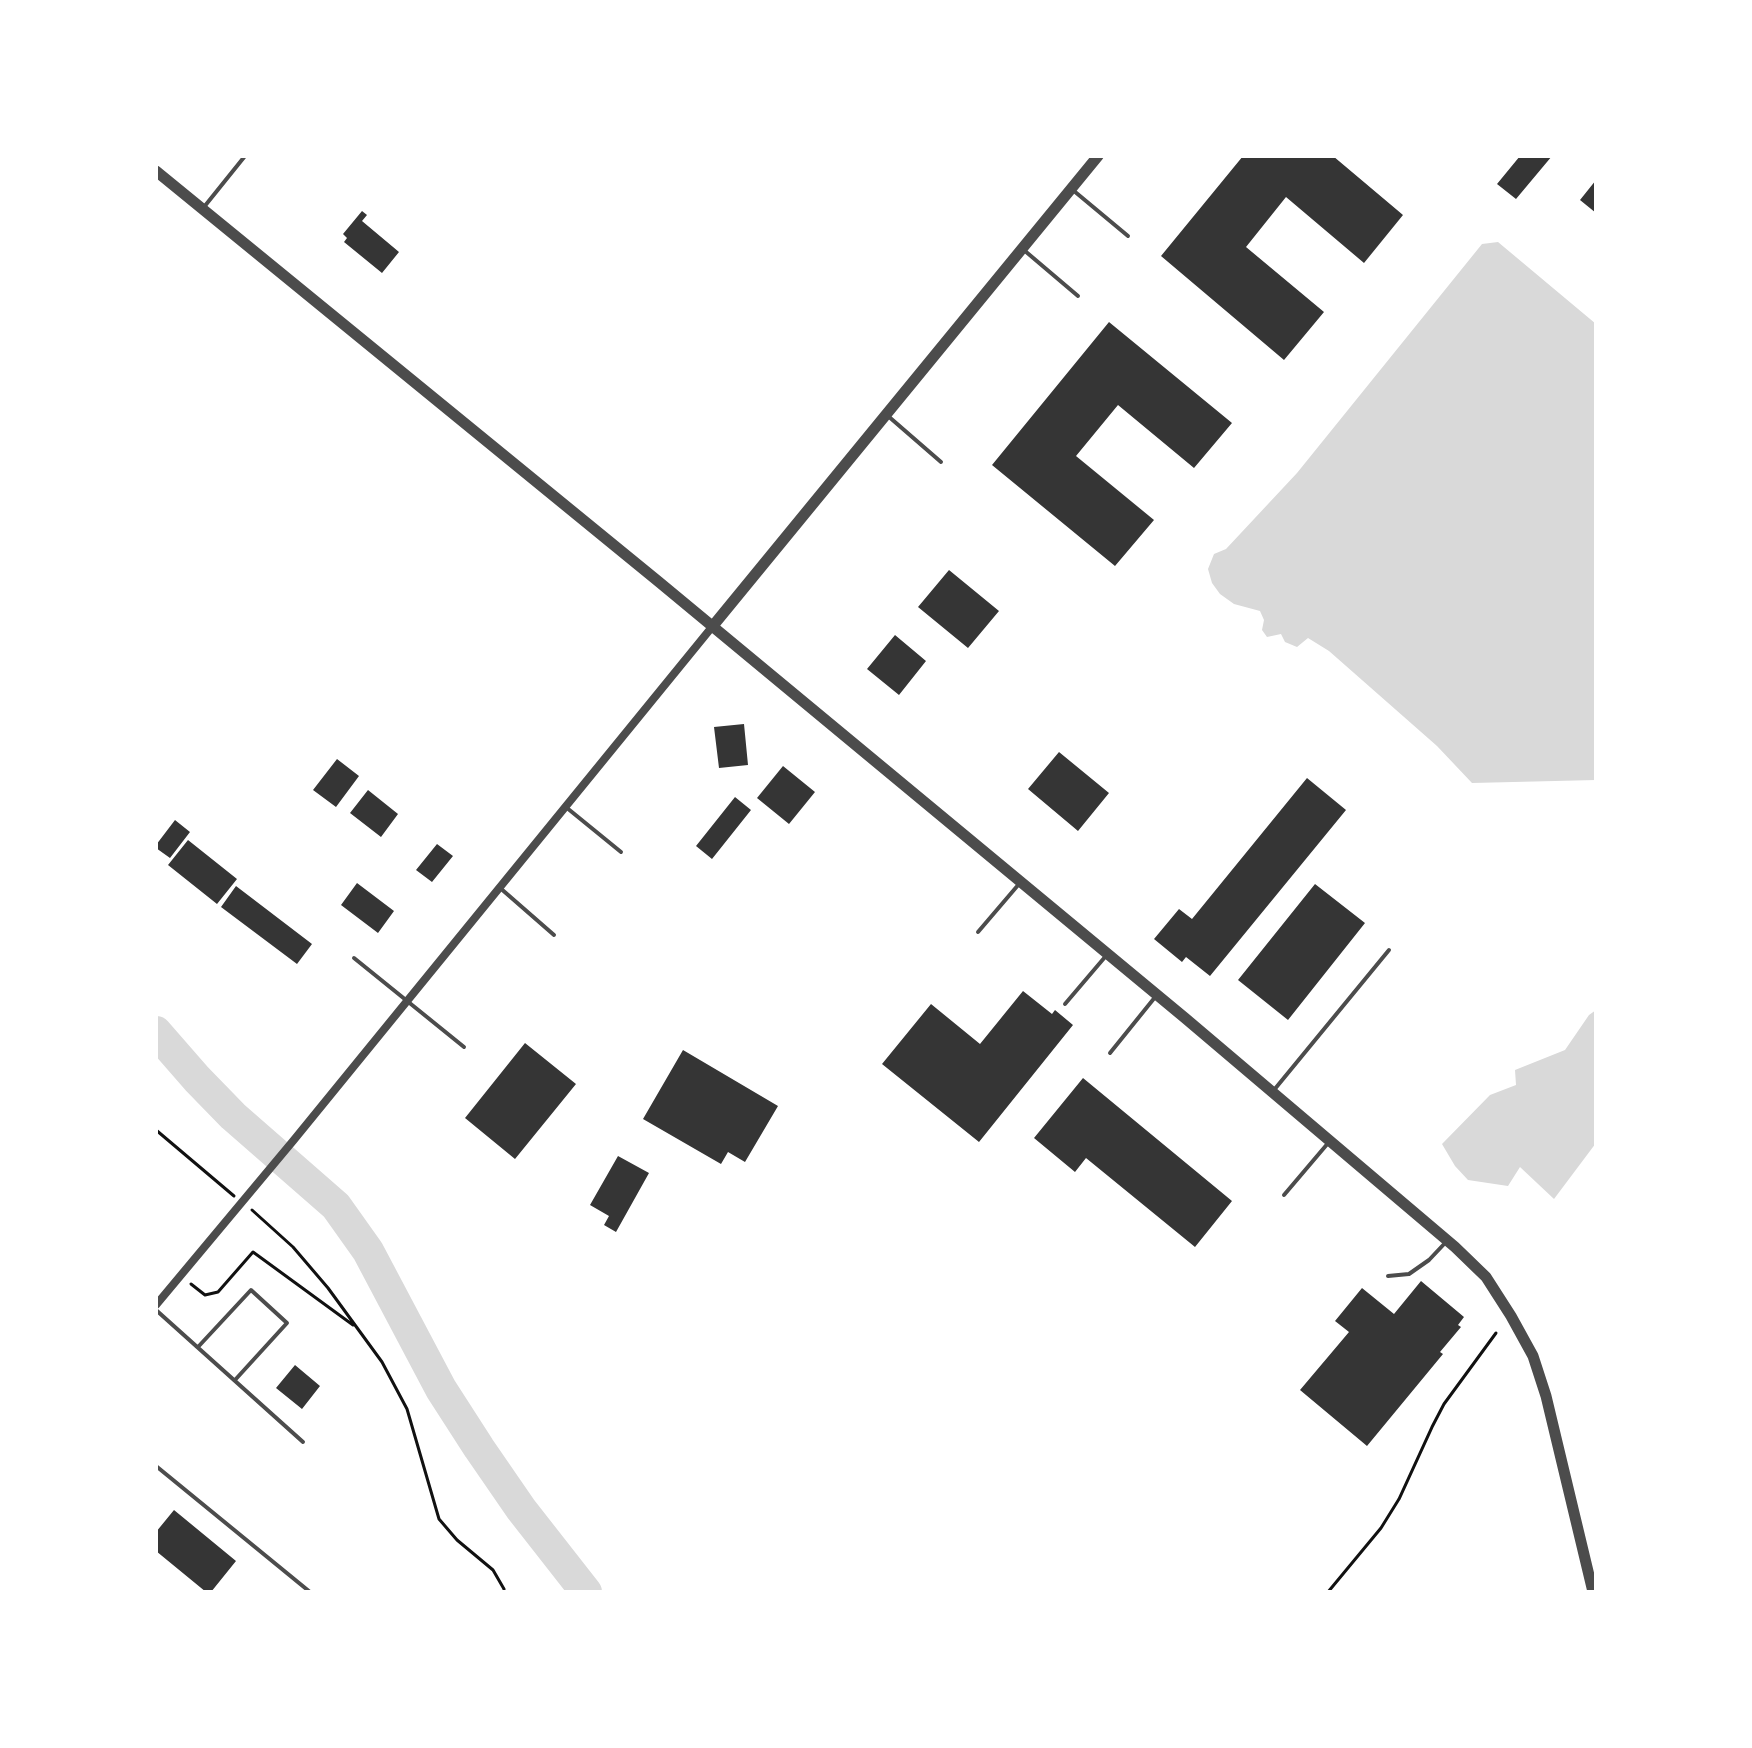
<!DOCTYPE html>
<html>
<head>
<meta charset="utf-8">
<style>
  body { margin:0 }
  #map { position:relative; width:1752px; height:1748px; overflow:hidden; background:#fff; font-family:Rubik,sans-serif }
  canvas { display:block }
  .frame { position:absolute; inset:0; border:158px solid #fff; pointer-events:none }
</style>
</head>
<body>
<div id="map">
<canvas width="1752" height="1748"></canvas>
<div class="frame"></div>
</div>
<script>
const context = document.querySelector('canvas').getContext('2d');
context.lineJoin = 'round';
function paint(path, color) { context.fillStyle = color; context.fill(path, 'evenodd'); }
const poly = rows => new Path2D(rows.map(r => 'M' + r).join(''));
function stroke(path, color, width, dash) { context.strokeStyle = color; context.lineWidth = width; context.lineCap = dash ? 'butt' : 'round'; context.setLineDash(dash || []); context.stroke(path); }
paint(poly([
  [1498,242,1596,324,1596,780,1472,783,1437,746,1329,651,1308,638,1297,647,1285,642,1281,634,1267,637,1262,630,1264,620,1260,611,1234,604,1220,594,1212,583,1208,569,1214,554,1226,549,1297,473,1482,244],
  [1596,1010,1596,1143,1554,1199,1520,1167,1508,1186,1468,1180,1455,1166,1442,1144,1490,1095,1516,1085,1515,1070,1565,1050,1589,1015]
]), '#d9d9d9');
stroke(poly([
  [156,1032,197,1079,233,1116,336,1206,368,1251,441,1389,479,1448,521,1509,586,1592]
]), '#d9d9d9', 32);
paint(poly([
  [1243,156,1333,156,1403,215,1364,263,1286,197,1246,247,1324,312,1284,360,1161,256],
  [1520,156,1552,156,1516,199,1497,184],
  [1596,180,1596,213,1580,200],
  [362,211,367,215,362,221,399,252,382,273,344,242,347,238,343,234],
  [1109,322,1232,423,1194,468,1118,405,1076,456,1154,520,1115,566,992,465],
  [949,570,999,611,968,648,918,607],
  [895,635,926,661,899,695,867,669],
  [744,724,748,765,719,768,714,727],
  [1059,752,1109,793,1078,831,1028,789],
  [337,759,359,776,336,807,313,790],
  [783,766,815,792,789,824,757,798],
  [1307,778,1346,810,1210,976,1186,957,1182,962,1154,939,1179,909,1192,919],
  [368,790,398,814,381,837,350,813],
  [735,797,751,810,712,859,696,846],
  [175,820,190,832,170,858,156,848,156,845],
  [188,840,237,879,217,904,168,865],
  [437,844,453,856,432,882,416,870],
  [357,883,394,911,378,933,341,905],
  [1315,884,1365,923,1288,1020,1238,980],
  [236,886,312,944,297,964,221,907],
  [1023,991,1052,1014,1055,1010,1073,1025,979,1142,882,1064,931,1004,980,1044],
  [525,1043,576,1084,515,1159,465,1118],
  [683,1050,778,1106,745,1162,728,1152,721,1164,643,1119],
  [1083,1078,1232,1201,1195,1247,1086,1158,1075,1172,1034,1138],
  [618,1156,649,1173,616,1232,604,1225,609,1216,590,1205],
  [1421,1281,1464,1317,1458,1325,1461,1327,1440,1352,1443,1354,1367,1446,1300,1390,1349,1332,1335,1321,1362,1288,1394,1314],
  [295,1365,320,1386,302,1409,276,1388],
  [174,1510,236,1561,211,1592,206,1592,156,1551,156,1532]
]), '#353535');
stroke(poly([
  [156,1130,234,1196],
  [252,1210,293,1247,328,1288,382,1362,407,1409,439,1519,457,1540,493,1570,504,1589,504,1592],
  [191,1284,205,1295,218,1292,253,1252,353,1325],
  [1328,1592,1381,1528,1399,1499,1432,1427,1444,1404,1496,1333]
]), '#111', 3);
stroke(poly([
  [1074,191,1128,236],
  [204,207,245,156],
  [1025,251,1078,296],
  [888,416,941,462],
  [567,808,621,852],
  [499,887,554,935],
  [978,932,1019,884],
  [354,958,464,1047],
  [1065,1004,1105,957],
  [1110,1053,1156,996],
  [1274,1090,1389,950],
  [1284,1195,1329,1142],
  [1388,1276,1409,1274,1429,1260,1446,1242],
  [156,1310,303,1442],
  [198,1347,251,1290,287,1323,235,1380],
  [156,1466,310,1592]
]), '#4c4c4c', 4);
stroke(poly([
  [156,1305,293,1141,712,627]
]), '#4c4c4c', 8);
stroke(poly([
  [156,171,659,582,1185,1018,1455,1247,1486,1277,1511,1316,1533,1356,1546,1396,1593,1592],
  [712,627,1098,156]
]), '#4c4c4c', 11);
</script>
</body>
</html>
